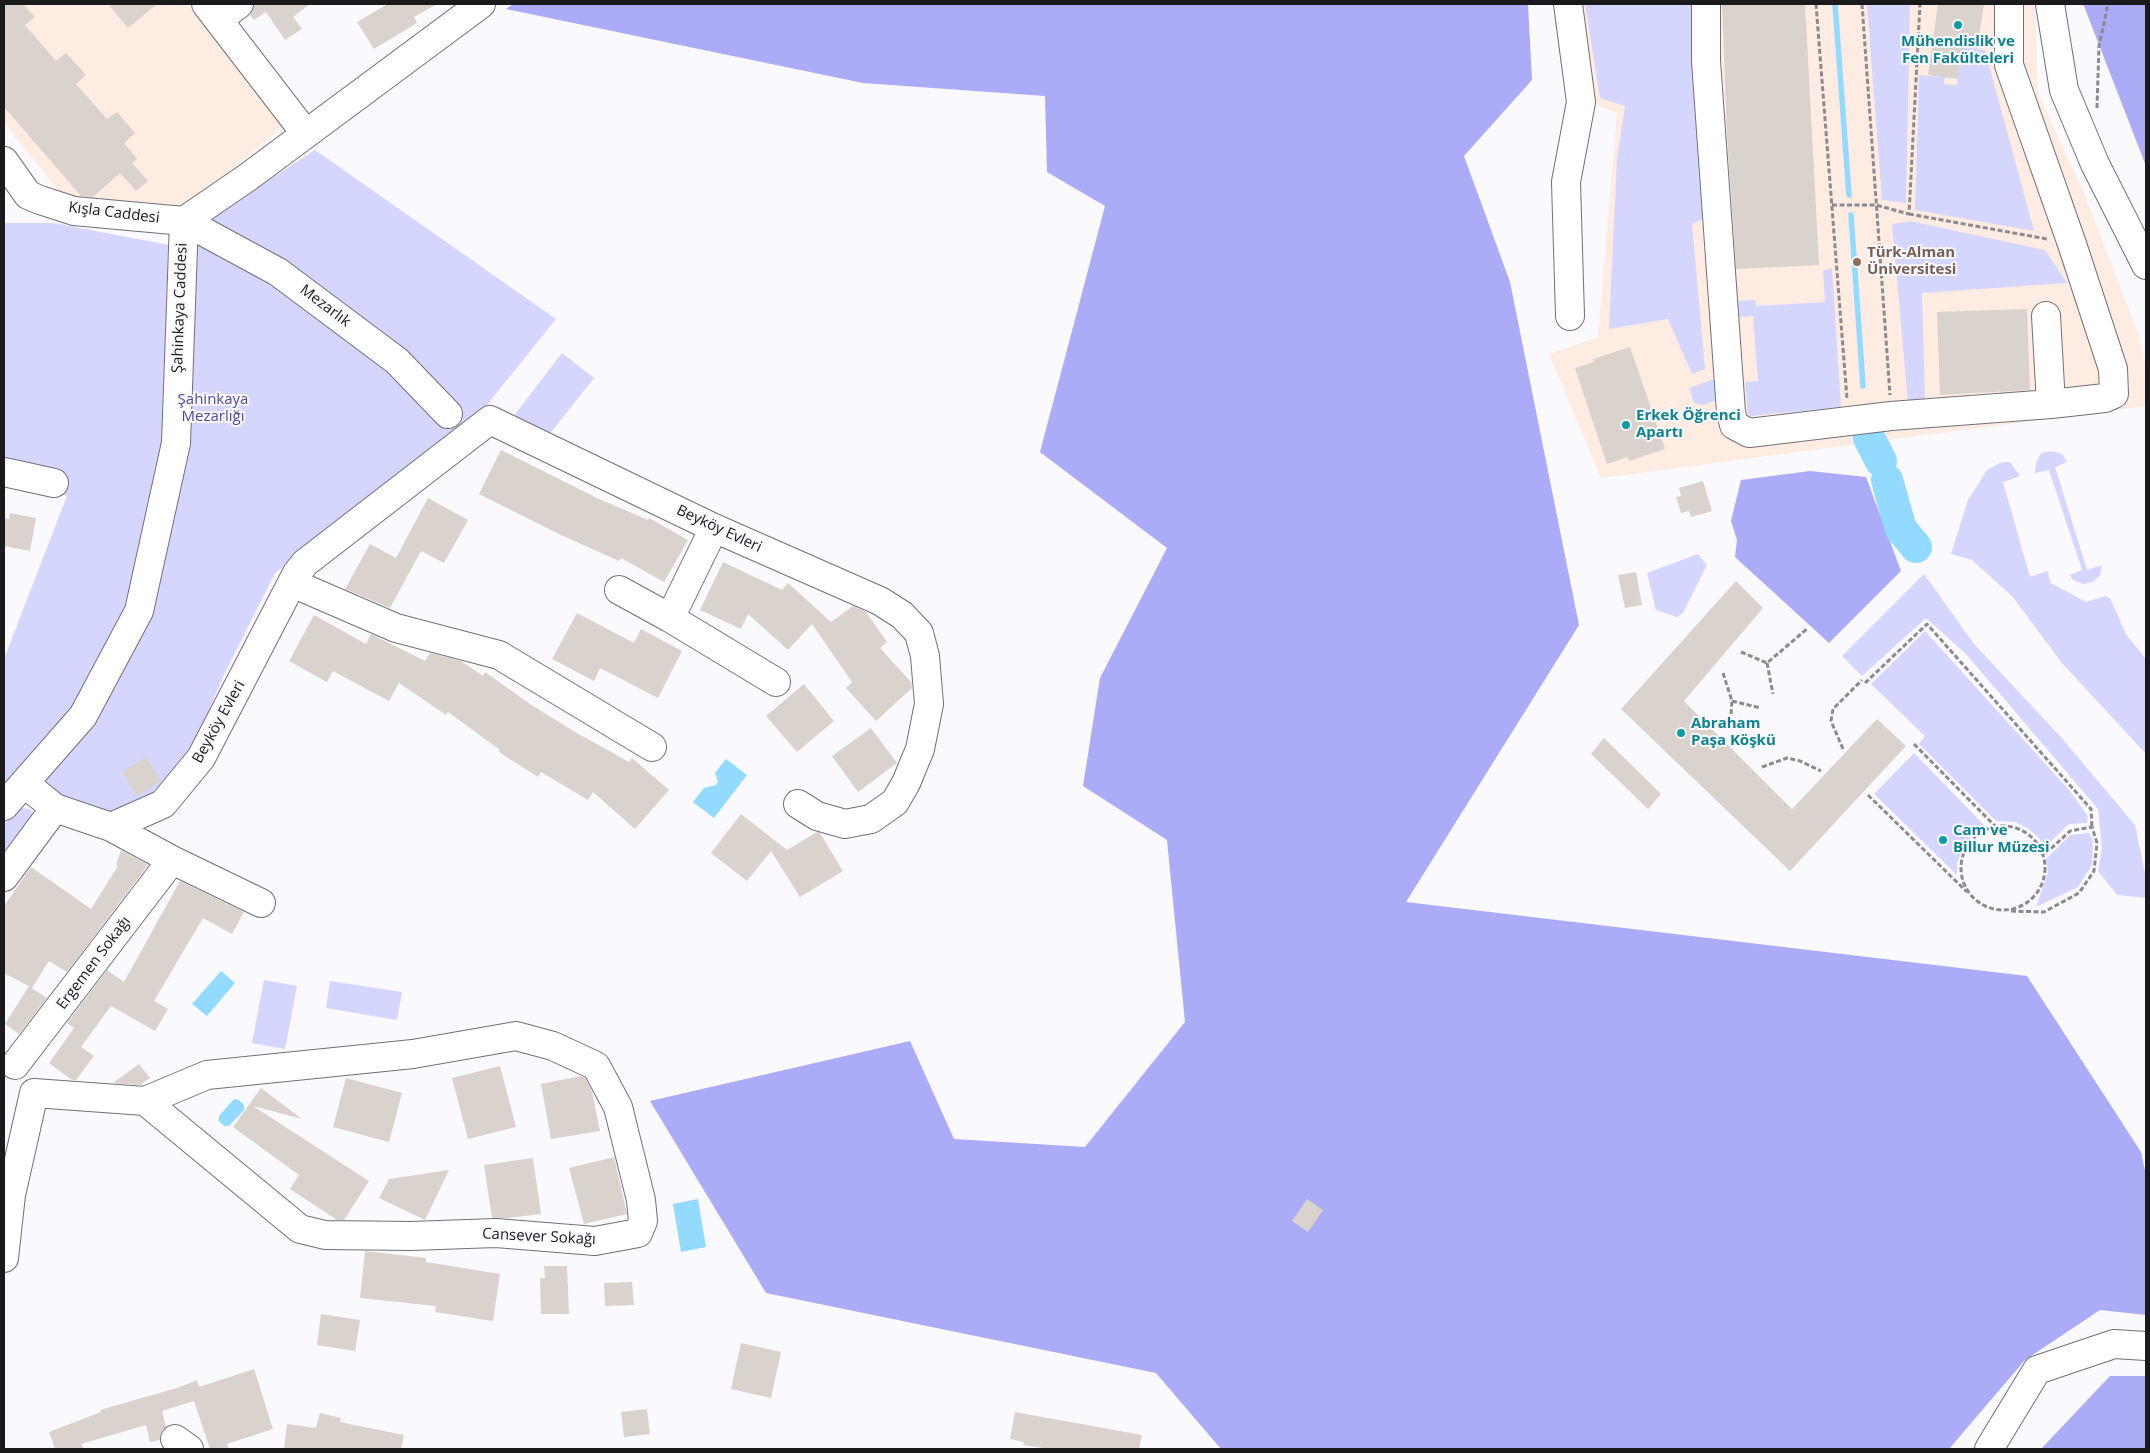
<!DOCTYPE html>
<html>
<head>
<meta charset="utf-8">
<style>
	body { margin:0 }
	#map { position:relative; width:2150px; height:1453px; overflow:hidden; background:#f9f9fe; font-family:"Open Sans",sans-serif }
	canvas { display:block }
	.frame { position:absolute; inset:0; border:5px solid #1a1a1d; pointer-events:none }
</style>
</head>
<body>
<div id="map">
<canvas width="2150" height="1453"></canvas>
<div class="frame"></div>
</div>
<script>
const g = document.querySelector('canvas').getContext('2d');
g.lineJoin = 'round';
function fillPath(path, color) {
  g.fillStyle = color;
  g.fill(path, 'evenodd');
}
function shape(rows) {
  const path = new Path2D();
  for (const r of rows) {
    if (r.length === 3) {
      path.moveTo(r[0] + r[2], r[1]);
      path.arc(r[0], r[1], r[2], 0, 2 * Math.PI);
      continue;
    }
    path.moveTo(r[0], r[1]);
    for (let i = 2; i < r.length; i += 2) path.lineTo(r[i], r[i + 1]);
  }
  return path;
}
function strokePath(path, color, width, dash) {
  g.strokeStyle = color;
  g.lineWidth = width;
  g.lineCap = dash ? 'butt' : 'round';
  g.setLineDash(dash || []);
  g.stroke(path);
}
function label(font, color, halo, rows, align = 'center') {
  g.font = font + ' "Open Sans",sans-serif';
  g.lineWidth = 4;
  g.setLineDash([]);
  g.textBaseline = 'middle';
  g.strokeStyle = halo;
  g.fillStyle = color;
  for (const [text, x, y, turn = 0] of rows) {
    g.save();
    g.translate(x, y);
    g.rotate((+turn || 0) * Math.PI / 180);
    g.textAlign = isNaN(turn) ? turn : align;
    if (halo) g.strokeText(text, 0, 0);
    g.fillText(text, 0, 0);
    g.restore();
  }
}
fillPath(shape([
	[4,4,187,4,282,127,188,208,158,203,93,209,66,200,4,123],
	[1577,4,2035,4,2038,93,2083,191,2138,333,2146,367,2146,406,1601,478,1549,354,1598,337,1617,113,1588,102]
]), '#feebe2');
fillPath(shape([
	[1585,4,1692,4,1707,217,1692,224,1705,369,1692,374,1668,319,1609,329,1617,160,1625,106,1600,98],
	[1867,4,1910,4,1906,203,1882,200],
	[1962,47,1985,50,2034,231,1915,210,1919,75,1945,77,1944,84,1957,85],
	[315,150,556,319,474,421,275,573,222,679,190,756,160,799,102,817,59,798,28,760,4,786,4,659,67,496,4,475,4,223,54,223,169,245],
	[1910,221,2045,250,2067,283,1922,293,1925,401,1908,402,1892,224],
	[1832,269,1841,407,1750,416,1748,414,1745,382,1758,381,1753,316,1739,317,1738,301,1755,300,1756,306,1825,302,1823,270],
	[562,353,594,378,544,441,513,417],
	[1714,379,1719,383,1717,400,1703,405,1694,403,1689,388],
	[2051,451,2062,454,2067,462,2055,467,2087,570,2102,565,2100,575,2093,582,2083,584,2073,580,2070,575,2082,570,2049,470,2035,473,2036,463,2041,453],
	[2002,462,2010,462,2020,476,2003,482,2030,577,2047,571,2051,583,2086,602,2105,596,2110,598,2127,636,2146,659,2146,754,2062,663,2012,596,1972,560,1951,554,1968,500,1987,470],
	[1698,554,1707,565,1683,613,1677,617,1656,610,1647,573],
	[1924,574,1974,644,2060,736,2135,825,2146,878,2146,898,2117,895,2098,871,2102,848,2098,809,1966,654,1926,618,1862,676,1842,656],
	[1925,631,2069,790,2088,816,2087,823,2069,824,2045,847,2038,837,2027,828,2015,822,1996,821,1919,744,1925,736,1871,684],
	[1914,753,1986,827,1973,835,1962,850,1957,863,1957,875,1874,794],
	[20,808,31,809,33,820,4,865,4,824],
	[2089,833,2093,840,2092,865,2078,887,2036,907,2048,872,2046,859,2070,835],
	[264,980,297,986,285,1049,252,1043],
	[330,981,402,992,397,1020,326,1008]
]), '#d5d6fe');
fillPath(shape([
	[513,4,1528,4,1532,80,1464,156,1510,282,1579,625,1406,902,2027,976,2141,1152,2146,1175,2146,1315,2100,1310,2025,1360,1949,1449,1221,1449,1156,1373,766,1293,650,1101,910,1041,954,1139,1085,1147,1185,1022,1167,840,1083,786,1100,678,1167,548,1040,452,1105,206,1047,172,1045,96,863,83,506,9],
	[2084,4,2146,4,2146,166,2084,6],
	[1810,471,1866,477,1901,571,1829,643,1735,557,1737,540,1731,521,1741,480],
	[2110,1376,2146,1376,2146,1449,2041,1449]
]), '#acabf8');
fillPath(shape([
	[726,759,747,775,714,818,693,802,704,788,716,785,718,781,715,773],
	[221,971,235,983,207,1016,192,1004],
	[234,1099,239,1100,244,1105,244,1110,229,1126,224,1126,219,1121,219,1116],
	[698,1199,706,1247,681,1252,673,1204]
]), '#92daff');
strokePath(shape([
	[1835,4,1849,195],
	[1851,215,1863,386]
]), '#92daff', 5.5);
strokePath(shape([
	[1869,438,1881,461],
	[1887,480,1901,529,1916,547]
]), '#92daff', 32);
fillPath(shape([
	[4,4,23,4,35,17,25,25,56,61,66,53,86,75,76,84,107,119,117,112,135,133,124,143,137,159,132,163,148,181,136,191,120,173,93,197,81,196,4,107],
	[108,4,157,4,128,28],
	[254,4,310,4,293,17,302,29,285,40,266,12,254,20,250,15],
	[388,4,437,4,414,17,417,23,374,49,357,22],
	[1722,4,1805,4,1819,265,1736,269,1727,134],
	[1938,4,1984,4,1977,49,1962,47,1958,79,1928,75],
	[2027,309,2030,390,1940,395,1937,312],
	[1630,347,1665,449,1629,461,1628,457,1607,464,1575,368,1594,362,1593,359],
	[501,450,597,498,648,520,649,518,688,540,664,582,621,558,619,561,561,535,479,494],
	[1703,481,1712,511,1691,517,1689,511,1681,513,1676,497,1681,496,1679,488],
	[428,498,468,520,444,563,421,551,390,608,345,589,370,544,396,558],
	[10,513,36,518,30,551,4,546,4,518,9,519],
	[723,562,782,590,788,583,831,622,853,606,866,612,887,642,880,648,911,682,912,688,876,721,846,688,852,682,812,624,788,650,748,614,741,629,700,610],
	[1636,572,1642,605,1625,608,1618,575],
	[1736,581,1763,608,1684,701,1792,809,1877,719,1906,746,1790,871,1621,709],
	[577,613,634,643,641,629,682,651,658,698,600,668,594,681,552,659],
	[314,615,366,644,371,634,425,661,430,653,461,661,483,676,485,672,530,704,575,732,629,762,632,758,669,790,635,829,593,792,588,800,541,772,538,777,499,752,500,750,448,712,446,715,399,683,389,701,333,671,327,682,289,661],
	[804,684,834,721,797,752,766,716],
	[871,728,897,763,858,792,832,756],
	[1604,738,1661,794,1648,809,1591,754],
	[146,757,161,781,137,796,122,772],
	[741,814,787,850,817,832,820,833,843,871,800,897,771,851,747,881,711,853],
	[121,850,148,865,67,972,49,961,32,988,4,973,4,906,31,867,91,909,118,866,116,865],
	[180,881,244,912,232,934,203,918,154,1001,168,1009,155,1031,111,1006,81,1047,94,1056,76,1080,72,1080,49,1063,74,1028,67,1023,107,970,124,982],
	[29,986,47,998,19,1034,5,1024],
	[139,1064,150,1078,140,1085,113,1083],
	[500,1066,516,1127,468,1139,452,1078],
	[581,1076,585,1078,592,1092,600,1131,551,1139,541,1084],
	[346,1078,402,1093,389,1142,333,1127],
	[261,1088,302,1119,253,1106,369,1181,344,1220,337,1220,290,1189,299,1175,233,1127],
	[614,1157,627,1214,584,1224,569,1168],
	[533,1158,541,1214,508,1218,492,1218,484,1165],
	[449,1170,425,1220,379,1198,389,1179],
	[1307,1199,1323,1210,1308,1232,1292,1221],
	[365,1251,426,1258,426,1262,500,1274,493,1321,435,1312,436,1306,360,1298],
	[544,1266,567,1266,569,1314,541,1314,540,1278,545,1278],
	[632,1282,634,1305,605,1306,604,1283],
	[321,1314,360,1320,355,1351,317,1345],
	[741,1343,781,1352,771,1398,731,1389],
	[254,1369,273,1429,227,1444,229,1449,210,1449,194,1401,162,1411,166,1427,162,1430,160,1440,150,1442,146,1425,81,1444,84,1449,55,1449,49,1432,101,1412,100,1410,177,1388,197,1380,199,1387],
	[647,1409,650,1434,624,1437,621,1412],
	[1015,1412,1142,1435,1139,1449,1050,1449,1023,1445,1024,1442,1010,1439],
	[320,1413,341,1418,340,1422,404,1435,401,1449,284,1449,287,1424,316,1428]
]), '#dad2cd');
const minor = shape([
	[206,4,306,134],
	[1568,4,1581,102,1566,182,1570,316],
	[1706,4,1706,61,1731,412,1734,425,1749,433,1891,416,2051,404,2105,398,2114,394,2113,369,2072,244,2009,65,2009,4],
	[219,19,239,4],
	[4,161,28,195,40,200,74,211,184,221,278,272,397,361,448,414],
	[2046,316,2051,404],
	[4,472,54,483],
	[292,583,396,628,499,655,652,747],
	[619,590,670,618,776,682],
	[670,618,714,528],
	[24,783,55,808,111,827,172,860,261,903],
	[4,806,83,716,139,611,176,443,184,221,248,177,481,4],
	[111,827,163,804,201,758,297,573,305,563,490,420,714,528,880,601,902,615,919,633,925,656,929,704,920,749,906,783,895,802,871,819,845,824,817,816,798,804],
	[4,877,55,808],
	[15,1065,172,860],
	[34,1093,145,1101,300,1229,325,1235,411,1236,496,1233,595,1241,638,1233,643,1221,641,1200,618,1107,596,1066,553,1046,516,1036,413,1054,207,1075,145,1101],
	[4,1258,11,1195,34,1093],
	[175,1439,189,1449],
	[1989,1449,2037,1370,2114,1344,2146,1346]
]);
const major = shape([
	[2050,4,2064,90,2095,164,2146,265]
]);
strokePath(minor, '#707078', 30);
strokePath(major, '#707078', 30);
strokePath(shape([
	[1816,4,1847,399],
	[1862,4,1890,395],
	[2097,108,2099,46,2108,4],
	[1832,205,1876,205,1909,214,1920,4],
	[1909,214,2047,239],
	[1741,652,1767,663,1808,628],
	[1767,663,1773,694],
	[1723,673,1732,701,1731,715,1724,730],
	[1865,683,1927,624,2091,809,2092,827],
	[1732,701,1761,708],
	[1914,744,1996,827],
	[1843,749,1831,721,1833,709,1862,680],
	[1762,767,1787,758,1800,761,1821,771],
	[1868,795,1967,892],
	[2003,868,42],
	[2011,911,2044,912,2079,893,2094,871,2097,843,2092,827,2070,831,2043,856]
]), '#8b8b8f', 3, [5, 2.5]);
strokePath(minor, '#fff', 28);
strokePath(major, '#fff', 28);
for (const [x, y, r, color] of [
	[1958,25,5,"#0f9aa8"],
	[1857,262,5,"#8d6e63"],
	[1626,425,5,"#0f9aa8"],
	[1681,733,5,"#0f9aa8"],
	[1943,840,5,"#0f9aa8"]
]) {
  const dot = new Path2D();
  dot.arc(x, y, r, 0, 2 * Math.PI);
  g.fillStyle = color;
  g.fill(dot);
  strokePath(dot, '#f9f9fe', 2);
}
label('bold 15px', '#0d838f', '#f9f9fe', [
	["Mühendislik ve",1958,42,"center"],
	["Fen Fakülteleri",1958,59,"center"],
	["Erkek Öğrenci",1636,416],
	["Apartı",1636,433],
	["Abraham",1691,724],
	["Paşa Köşkü",1691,741],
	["Cam ve",1953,831],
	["Billur Müzesi",1953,848]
], 'left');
label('15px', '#1a1a1d', '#f9f9fe', [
	["Kışla Caddesi",114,213,7],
	["Mezarlık",325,306,37],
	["Şahinkaya Caddesi",180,308,-88],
	["Beyköy Evleri",719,529,25],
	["Beyköy Evleri",219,722,-61],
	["Ergemen Sokağı",94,963,-53],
	["Cansever Sokağı",539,1237,3]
]);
label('bold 15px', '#785e54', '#f9f9fe', [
	["Türk-Alman",1867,253],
	["Üniversitesi",1867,270]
], 'left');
label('15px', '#5148a1', '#f9f9fe', [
	["Şahinkaya",213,400],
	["Mezarlığı",213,417]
]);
</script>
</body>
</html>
